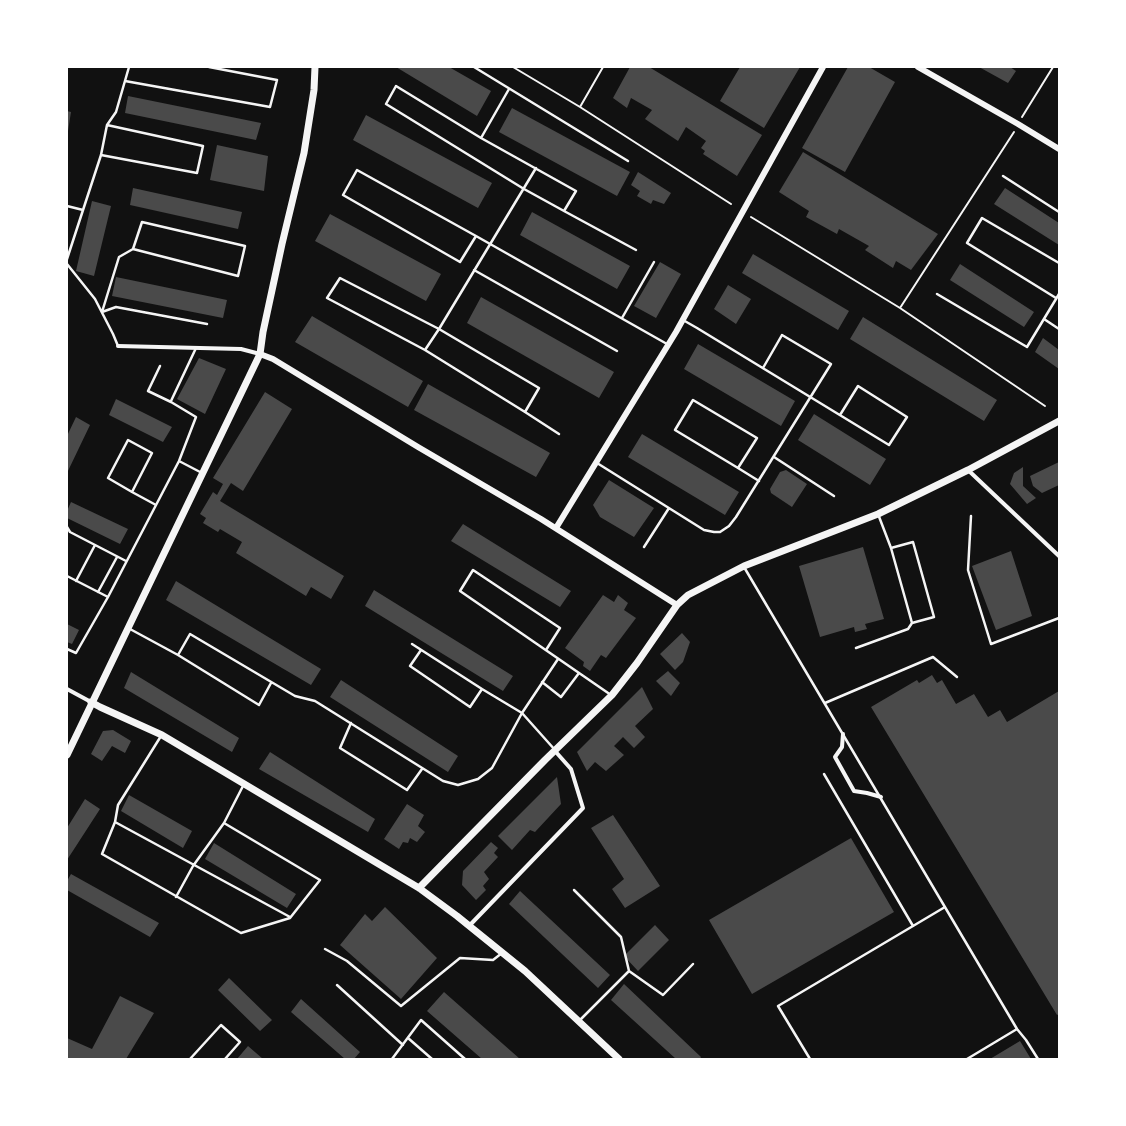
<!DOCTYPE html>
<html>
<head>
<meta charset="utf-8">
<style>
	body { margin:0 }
	#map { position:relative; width:1126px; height:1126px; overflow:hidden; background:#111; font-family:Signika,sans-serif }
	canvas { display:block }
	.frame { position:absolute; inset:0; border:68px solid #fff; pointer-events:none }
</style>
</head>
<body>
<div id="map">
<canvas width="1126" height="1126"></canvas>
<div class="frame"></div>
</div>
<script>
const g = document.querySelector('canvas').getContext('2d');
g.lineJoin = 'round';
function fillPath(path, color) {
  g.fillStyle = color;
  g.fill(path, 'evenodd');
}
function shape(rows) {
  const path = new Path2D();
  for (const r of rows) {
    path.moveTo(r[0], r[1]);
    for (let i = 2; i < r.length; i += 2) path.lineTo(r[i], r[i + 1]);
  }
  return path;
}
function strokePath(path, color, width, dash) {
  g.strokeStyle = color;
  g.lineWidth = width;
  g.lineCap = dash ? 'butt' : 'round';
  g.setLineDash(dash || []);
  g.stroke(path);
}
fillPath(shape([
	[396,67,449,67,491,91,477,116],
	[630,67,649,67,762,135,737,176,703,154,705,151,701,148,706,141,686,127,678,141,645,119,652,110,631,98,627,108,613,98],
	[740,67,800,67,764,128,720,101],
	[848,67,869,67,895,82,845,172,802,148],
	[979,67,1010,67,1016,71,1008,83],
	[128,96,261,123,256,140,125,113],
	[512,108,630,172,617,196,499,132],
	[67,111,71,112,68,131,67,131],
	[366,115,492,183,478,208,353,140],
	[217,145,268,156,264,191,210,180],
	[803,152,938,234,911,270,896,261,893,268,865,250,869,246,839,229,837,234,806,217,809,211,779,192],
	[638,172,671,193,664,204,653,200,651,204,637,196,640,191,631,185],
	[133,188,242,212,238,229,130,205],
	[1005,188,1059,223,1059,245,994,204],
	[92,201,111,206,94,276,76,271],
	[532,212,630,266,617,289,520,235],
	[330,214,441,274,426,301,315,241],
	[753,254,849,311,838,330,742,273],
	[660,262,681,274,656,318,634,306],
	[960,264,1034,312,1024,327,950,280],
	[116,277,227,300,223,318,112,296],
	[728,285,751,299,736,324,714,309],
	[481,297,614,372,599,398,467,323],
	[312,316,423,381,408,407,295,342],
	[863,317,997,400,984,421,850,339],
	[1043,338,1059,350,1059,369,1035,352],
	[698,344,795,401,781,426,684,369],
	[199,358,226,369,205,414,177,399],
	[428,384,550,453,536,477,414,410],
	[265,392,292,409,243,491,231,483,220,501,344,576,331,599,311,587,306,596,236,553,242,542,220,529,218,532,203,523,206,518,200,514,213,492,217,495,223,484,213,478],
	[116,399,172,427,163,442,109,415],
	[814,414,886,459,870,485,798,440],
	[76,417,90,425,67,473,67,436],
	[642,434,739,492,725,515,628,457],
	[1059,462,1059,485,1042,493,1033,486,1030,476],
	[1023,467,1023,486,1036,498,1027,504,1010,484,1014,473],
	[786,470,807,484,792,507,771,493,770,489,780,472],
	[609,480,654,508,634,537,600,517,593,505],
	[71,502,128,529,120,544,67,518,67,511],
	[463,524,571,591,560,607,451,541],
	[863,547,884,619,865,624,867,629,855,632,854,627,820,637,799,566],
	[1011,551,1032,616,996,630,972,566],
	[176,581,321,669,311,685,166,600],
	[374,590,513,676,503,691,365,606],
	[603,595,614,602,618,595,628,603,624,610,636,618,606,658,601,655,590,671,583,666,584,662,565,648],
	[67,624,79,630,72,644,67,642],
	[682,633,690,642,683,662,675,670,660,654],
	[668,671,680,683,671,696,656,681],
	[131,672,239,738,232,752,124,688],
	[932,675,937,683,942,680,956,704,974,694,988,717,1000,710,1007,722,1059,691,1059,1014,1057,1015,871,707,917,680,919,683],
	[341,680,458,756,448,772,330,697],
	[642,687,653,709,635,726,645,737,634,748,623,737,614,746,624,755,606,771,595,762,587,771,577,752],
	[113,730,131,741,125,753,112,746,102,761,91,754,103,731],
	[270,752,375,819,368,832,259,769],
	[557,777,561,804,535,832,530,830,512,850,498,836],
	[129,795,192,831,183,848,121,811],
	[85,799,100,809,67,860,67,828],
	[407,804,424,815,418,826,425,832,417,842,410,838,408,843,403,842,399,849,384,839],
	[613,815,660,886,625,908,612,889,624,879,591,828],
	[851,838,894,912,752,994,709,920],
	[491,842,498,848,494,853,498,857,484,872,489,879,483,886,486,890,476,900,462,885,463,871],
	[214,843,296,894,287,908,205,859],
	[71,874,159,923,150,937,67,890,67,881],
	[520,891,610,975,598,988,509,904],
	[385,907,437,958,401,999,340,945,365,914,372,921],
	[655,925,669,940,638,971,624,956],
	[229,978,272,1020,260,1031,218,990],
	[624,984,701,1057,700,1059,676,1059,611,1000],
	[444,992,520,1059,482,1059,427,1011],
	[120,996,154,1013,126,1059,67,1059,67,1038,92,1049],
	[301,999,360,1052,354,1059,345,1059,291,1012],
	[1020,1041,1031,1059,990,1059],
	[248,1046,263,1059,237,1059]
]), '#4a4a4a');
strokePath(shape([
	[513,67,580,107,731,204],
	[580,107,603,67],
	[1022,117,1053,67],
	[751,217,900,308,1045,406],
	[900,308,1014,132]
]), '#f5f5f5', 2);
strokePath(shape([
	[474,67,628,161],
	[125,81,270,107,277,80,209,67],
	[481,138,509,89],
	[101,155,197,173,203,146,107,125],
	[1003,176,1059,212],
	[67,206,83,210],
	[564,211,576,191,481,138,396,86,386,104,524,189,564,211,636,250],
	[476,236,460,262,343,195,357,170,476,236,667,344],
	[67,259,101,155,107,125,116,112,129,67],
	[67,264,95,299,113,334,118,346],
	[474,270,617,351],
	[937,294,1027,347,1059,294],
	[1056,298,967,243,982,218,1059,263],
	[102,312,119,257,133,249,142,222,245,246,238,276,133,249],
	[102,312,116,307,207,324],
	[622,318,654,262],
	[1044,319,1059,329],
	[683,320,697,328,889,445,907,417,858,386,840,415],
	[425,350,439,329,536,168],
	[171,401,196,348],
	[525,412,539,388,439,329,340,278,327,298,425,350,525,412,559,434],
	[774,457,834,496],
	[179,461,202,473],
	[597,463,704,530,714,532,720,532,729,526,736,517,831,364,782,335,763,368],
	[738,468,757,438,693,400,675,430,738,468,759,481],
	[132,492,152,453,128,440,108,478,132,492,156,505],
	[878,514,891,548,912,623,934,617,913,542,891,548],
	[971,516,968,570,991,644,1059,618],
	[67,527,70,532,126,561],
	[644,547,669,508],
	[744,567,1017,1029,1026,1040,1038,1059],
	[67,576,108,597],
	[76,581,95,545],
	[98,592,117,557],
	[130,629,178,655,259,705,271,683],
	[412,644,482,689,522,713,555,750],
	[856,648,908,629,912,623],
	[67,649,76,653,108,597,179,461,196,417,171,402,148,391,160,366],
	[421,650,410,666,470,707,482,689],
	[546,650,560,628,473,570,460,591,611,695],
	[178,655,190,634,295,696,315,701,443,781,458,785,478,779,492,768,522,713,558,659],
	[542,682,561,697,579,673],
	[825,703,933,657,957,677],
	[351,723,340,748,407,790,422,769],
	[161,736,118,805,115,822,102,854,241,933,290,918,320,880,224,823],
	[824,774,913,926,945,907],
	[115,822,290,917],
	[574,890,621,937,629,971,663,995,693,964],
	[176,897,193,866,224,823,244,784],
	[325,949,347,961,401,1006,460,958,493,960,502,953],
	[337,985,403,1045],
	[579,1021,629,971],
	[408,1038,432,1059],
	[190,1059,221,1025,240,1042,225,1059],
	[392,1059,421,1020,465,1059],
	[810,1059,778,1006,913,926],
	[967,1059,1017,1029]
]), '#f5f5f5', 2.5);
strokePath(shape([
	[118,346,241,349,260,354],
	[968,470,1059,556],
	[67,689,91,702],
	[843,734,842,747,835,757,854,791,867,793,881,797],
	[469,926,583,808,571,769,555,751]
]), '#f5f5f5', 4);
strokePath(shape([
	[918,67,1018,124,1059,149],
	[260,354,273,359,418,447,541,519,677,605],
	[556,528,676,332,823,67]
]), '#f5f5f5', 6);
strokePath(shape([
	[91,702,100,707,162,735,419,888,457,916,525,971,619,1059],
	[67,755,260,354,263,332,282,244,304,153,314,90,315,67],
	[419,888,545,760,612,695,637,663,677,605,688,595,744,566,878,514,968,470,1059,421]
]), '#f5f5f5', 7);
</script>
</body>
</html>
